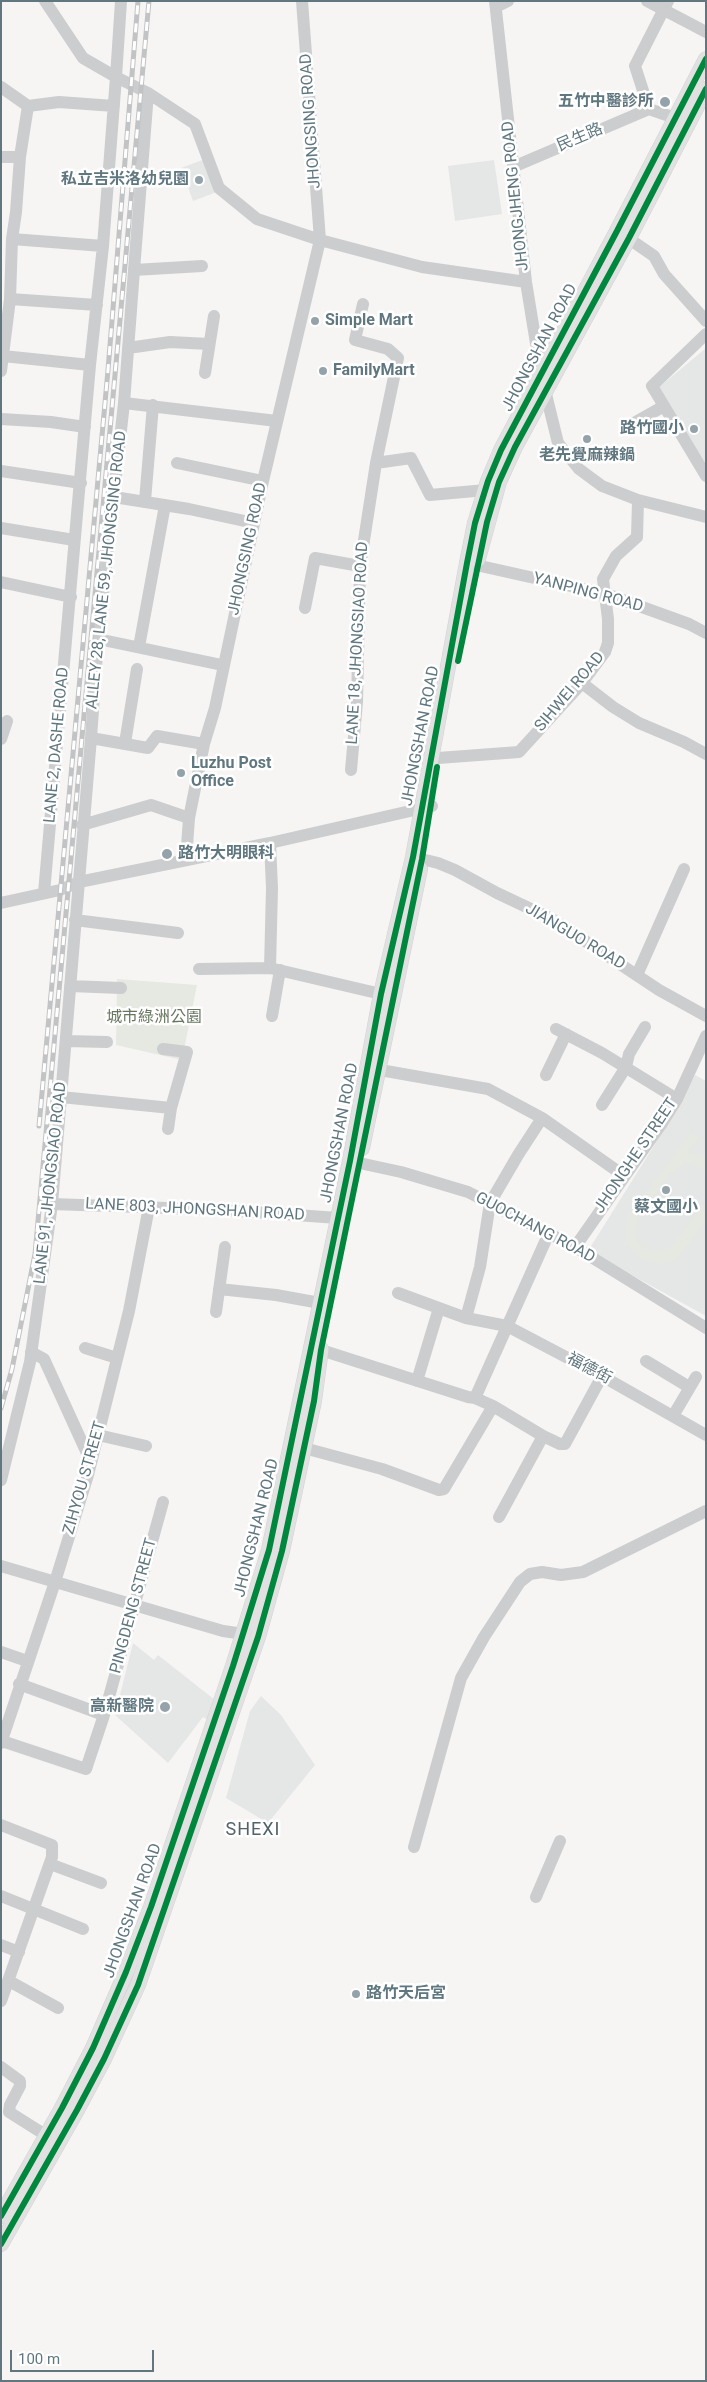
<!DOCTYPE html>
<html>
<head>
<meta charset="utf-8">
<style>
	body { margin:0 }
	#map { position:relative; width:707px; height:2382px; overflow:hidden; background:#f6f5f4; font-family:Roboto,sans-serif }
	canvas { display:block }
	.frame { position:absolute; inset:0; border:2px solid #607780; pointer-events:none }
	.scale { position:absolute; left:10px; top:2350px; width:144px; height:22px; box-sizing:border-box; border:2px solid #607780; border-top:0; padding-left:6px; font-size:15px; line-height:18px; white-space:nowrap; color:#607780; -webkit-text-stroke:4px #fff; paint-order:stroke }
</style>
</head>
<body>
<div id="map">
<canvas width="707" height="2382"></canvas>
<div class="frame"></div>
<div class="scale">100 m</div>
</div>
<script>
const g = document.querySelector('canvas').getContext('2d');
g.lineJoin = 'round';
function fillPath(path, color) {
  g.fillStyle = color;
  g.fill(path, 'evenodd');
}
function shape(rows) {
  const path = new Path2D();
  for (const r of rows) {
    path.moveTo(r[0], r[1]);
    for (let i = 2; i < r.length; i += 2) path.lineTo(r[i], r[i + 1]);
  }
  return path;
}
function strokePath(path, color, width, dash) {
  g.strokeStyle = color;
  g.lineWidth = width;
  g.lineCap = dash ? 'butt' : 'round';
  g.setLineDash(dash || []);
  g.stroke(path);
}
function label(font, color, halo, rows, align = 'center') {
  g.font = font + ' Roboto,"Noto Sans TC",sans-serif';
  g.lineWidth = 5;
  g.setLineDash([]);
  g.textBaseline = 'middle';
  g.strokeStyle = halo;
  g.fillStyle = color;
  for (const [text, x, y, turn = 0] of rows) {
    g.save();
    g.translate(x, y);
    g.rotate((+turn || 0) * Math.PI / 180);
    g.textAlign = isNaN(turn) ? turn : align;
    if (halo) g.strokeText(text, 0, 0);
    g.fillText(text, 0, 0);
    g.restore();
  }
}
fillPath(shape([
	[205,159,217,192,193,201,181,168],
	[494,160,502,214,455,221,448,166],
	[706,348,706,470,658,388],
	[695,1075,706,1081,706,1316,588,1251,665,1128],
	[133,1643,154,1660,158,1655,215,1700,208,1720,203,1717,168,1763,115,1715],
	[261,1696,281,1715,315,1765,268,1823,226,1798,250,1711]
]), '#e5e7e6');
fillPath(shape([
	[117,979,197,985,182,1060,116,1045],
	[691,1132,700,1138,688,1153,706,1156,706,1171,688,1163,675,1169,637,1218,636,1237,641,1246,653,1252,671,1247,706,1201,706,1221,680,1256,675,1260,661,1264,643,1261,626,1245,627,1217]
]), '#e6e8e2');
const major = shape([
	[478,559,499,482,515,447,629,238,706,89],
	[362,1148,420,869],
	[1,2216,62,2108,93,2048,126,1972,151,1907,233,1666,269,1550,350,1161,381,994,413,857,467,563,475,523,488,481,501,450,617,231,706,59],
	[1,2244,77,2110,104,2059,138,1985,258,1637,282,1551,314,1401,321,1349]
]);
strokePath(major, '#d2d3d3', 16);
strokePath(shape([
	[45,1,83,58,116,77,121,1],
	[495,1,526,282,541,374,558,443,579,469,602,486,638,500,706,517],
	[647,1,706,32],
	[496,7,508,1],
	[1,87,28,106,20,157,16,212,12,239,10,299,1,371],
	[148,93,134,270,202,266],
	[28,106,59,102,114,106],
	[649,109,635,66,668,1],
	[1,157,20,157],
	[513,167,649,109,675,118],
	[622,234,654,256,664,274,706,321],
	[12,239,103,246],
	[10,299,97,305],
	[706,334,652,386,706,476],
	[128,348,170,342,209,344],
	[3,356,90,365],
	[205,373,214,316],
	[124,403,277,421],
	[1,419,51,422,85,427],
	[627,427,664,406],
	[177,463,263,481],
	[376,463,411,458,430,495,486,490],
	[1,471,81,483],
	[114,497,189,509,254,523],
	[145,501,153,405],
	[1,528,74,540],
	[467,563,606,594,689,624,706,633],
	[1,582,71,597],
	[305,608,315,558,360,566],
	[98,639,222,665],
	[139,647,165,505],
	[582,683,613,707,639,723,684,742,706,754],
	[91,738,98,639,124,403,134,270],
	[1,739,7,721],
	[125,743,137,669],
	[438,758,519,752,582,683,605,652,608,643,608,619,603,579,616,556,637,537,638,500],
	[351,770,357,702,360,566,376,463,398,358,388,349,355,340,363,304],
	[82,825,151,805,189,818],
	[270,843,272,888,270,968],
	[413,857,438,863,455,870,497,893,552,919,659,990,706,1016],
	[186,860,189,818,204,744,215,708,263,481,320,240,302,1],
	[44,893,90,365,103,246,116,77,148,93,195,124,219,188,257,219,320,240,422,267,526,282],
	[1,903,60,890,79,882,270,843,432,806],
	[75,920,178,933],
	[199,969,270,968,381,994],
	[637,975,684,869],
	[70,986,121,988],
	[272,1016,280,970],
	[556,1029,602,1053,677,1099],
	[66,1041,107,1042],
	[163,1049,187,1052,171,1108,168,1129],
	[380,1070,488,1089,542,1118,623,1175],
	[546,1075,566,1034],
	[61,1097,171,1108],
	[602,1105,626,1067,629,1054,645,1027],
	[350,1161,401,1172,468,1192,575,1247,706,1328],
	[52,1204,225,1210,338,1218],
	[575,1247,662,1123,677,1099,706,1036],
	[219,1289,276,1295,320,1303],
	[398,1293,466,1318,507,1326,602,1376,706,1435],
	[216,1312,225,1247],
	[466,1318,480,1267,490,1203,518,1155,542,1118],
	[85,1348,117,1358],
	[321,1350,468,1397,475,1398,493,1406],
	[31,1352,44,1359,91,1462],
	[646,1361,689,1387],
	[417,1381,439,1308],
	[475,1398,549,1233],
	[673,1416,696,1377],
	[98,1435,146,1446],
	[304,1448,382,1469,439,1490,444,1489,493,1406,543,1436,560,1444,565,1444,602,1376],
	[1,1480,30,1362,52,1204,91,738,148,748,157,736,204,744],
	[499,1517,543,1436],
	[1,1566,223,1631,251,1635],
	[1,1652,27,1661],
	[19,1684,104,1715],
	[2,1741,86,1769,104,1715,163,1502],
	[1,1743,55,1582,88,1475,129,1311,149,1207],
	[1,1825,52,1845,52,1857,1,2001],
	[414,1847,461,1678,484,1637,520,1582,530,1574,542,1572,561,1575,583,1572,706,1511],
	[50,1864,101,1883],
	[1,1896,83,1929],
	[536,1897,560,1841],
	[1,1945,19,1952],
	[9,1981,58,2008],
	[1,2067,20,2081,20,2086,10,2105,9,2112,47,2136]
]), '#cccdce', 12);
strokePath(major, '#e0e1e0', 15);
const rail = shape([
	[39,1126,108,370,138,1],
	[1,1408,12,1369,35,1254,149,1]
]);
strokePath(rail, '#c1c3c4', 5);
strokePath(rail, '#fff', 3, [9]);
strokePath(shape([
	[458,661,487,522,499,482,515,447,629,238,706,89],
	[1,2216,62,2108,93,2048,126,1972,151,1907,233,1666,269,1550,350,1161,381,994,413,857,467,563,475,523,488,481,501,450,617,231,706,59],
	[1,2244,77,2110,104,2059,138,1985,258,1637,282,1551,314,1401,321,1350,422,859,437,767]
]), '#00873e', 6);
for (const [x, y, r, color] of [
	[665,102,6,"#94a3a9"],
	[199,180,5,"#94a3a9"],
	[315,321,5,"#94a3a9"],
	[323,371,5,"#94a3a9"],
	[694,429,5,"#94a3a9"],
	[587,439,5,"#94a3a9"],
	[181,773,5,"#94a3a9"],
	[167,854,6,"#94a3a9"],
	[666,1190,5,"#94a3a9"],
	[165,1707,6,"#94a3a9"],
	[356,1994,5,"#94a3a9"]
]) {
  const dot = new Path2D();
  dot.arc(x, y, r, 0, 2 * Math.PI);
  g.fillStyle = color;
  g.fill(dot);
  strokePath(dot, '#fff', 2);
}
label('bold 16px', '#607780', '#fff', [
	["五竹中醫診所",654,102,"right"],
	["私立吉米洛幼兒園",189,180,"right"],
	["Simple Mart",325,321],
	["FamilyMart",333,371],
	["路竹國小",684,429,"right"],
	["老先覺麻辣鍋",587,456,"center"],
	["Luzhu Post",191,764],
	["Office",191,782],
	["路竹大明眼科",178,854],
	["蔡文國小",666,1208,"center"],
	["高新醫院",154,1707,"right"],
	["路竹天后宮",366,1994]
], 'left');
label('16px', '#607780', '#fff', [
	["JHONGSING ROAD",311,121,-94],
	["民生路",580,138,-23],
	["JHONGJHENG ROAD",516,196,-96],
	["JHONGSHAN ROAD",540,348,-62],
	["JHONGSING ROAD",248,549,-78],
	["ALLEY 28, LANE 59, JHONGSING ROAD",107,570,-84],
	["YANPING ROAD",588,593,15],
	["LANE 18, JHONGSIAO ROAD",358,643,-87],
	["SIHWEI ROAD",570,692,-50],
	["JHONGSHAN ROAD",421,736,-79],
	["LANE 2, DASHE ROAD",57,745,-85],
	["JIANGUO ROAD",575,937,31],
	["JHONGSHAN ROAD",340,1133,-79],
	["JHONGHE STREET",636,1156,-56],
	["LANE 91, JHONGSIAO ROAD",51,1183,-84],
	["LANE 803, JHONGSHAN ROAD",195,1210,3],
	["GUOCHANG ROAD",535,1228,28],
	["福德街",589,1369,28],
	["ZIHYOU STREET",85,1478,-74],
	["JHONGSHAN ROAD",257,1528,-76],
	["PINGDENG STREET",134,1606,-75],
	["JHONGSHAN ROAD",133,1911,-70]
]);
label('16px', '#67775f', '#fff', [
	["城市綠洲公園",154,1018]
]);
g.letterSpacing = '1px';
label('18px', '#52636a', '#fff', [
	["SHEXI",253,1830]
]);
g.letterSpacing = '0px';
</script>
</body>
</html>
